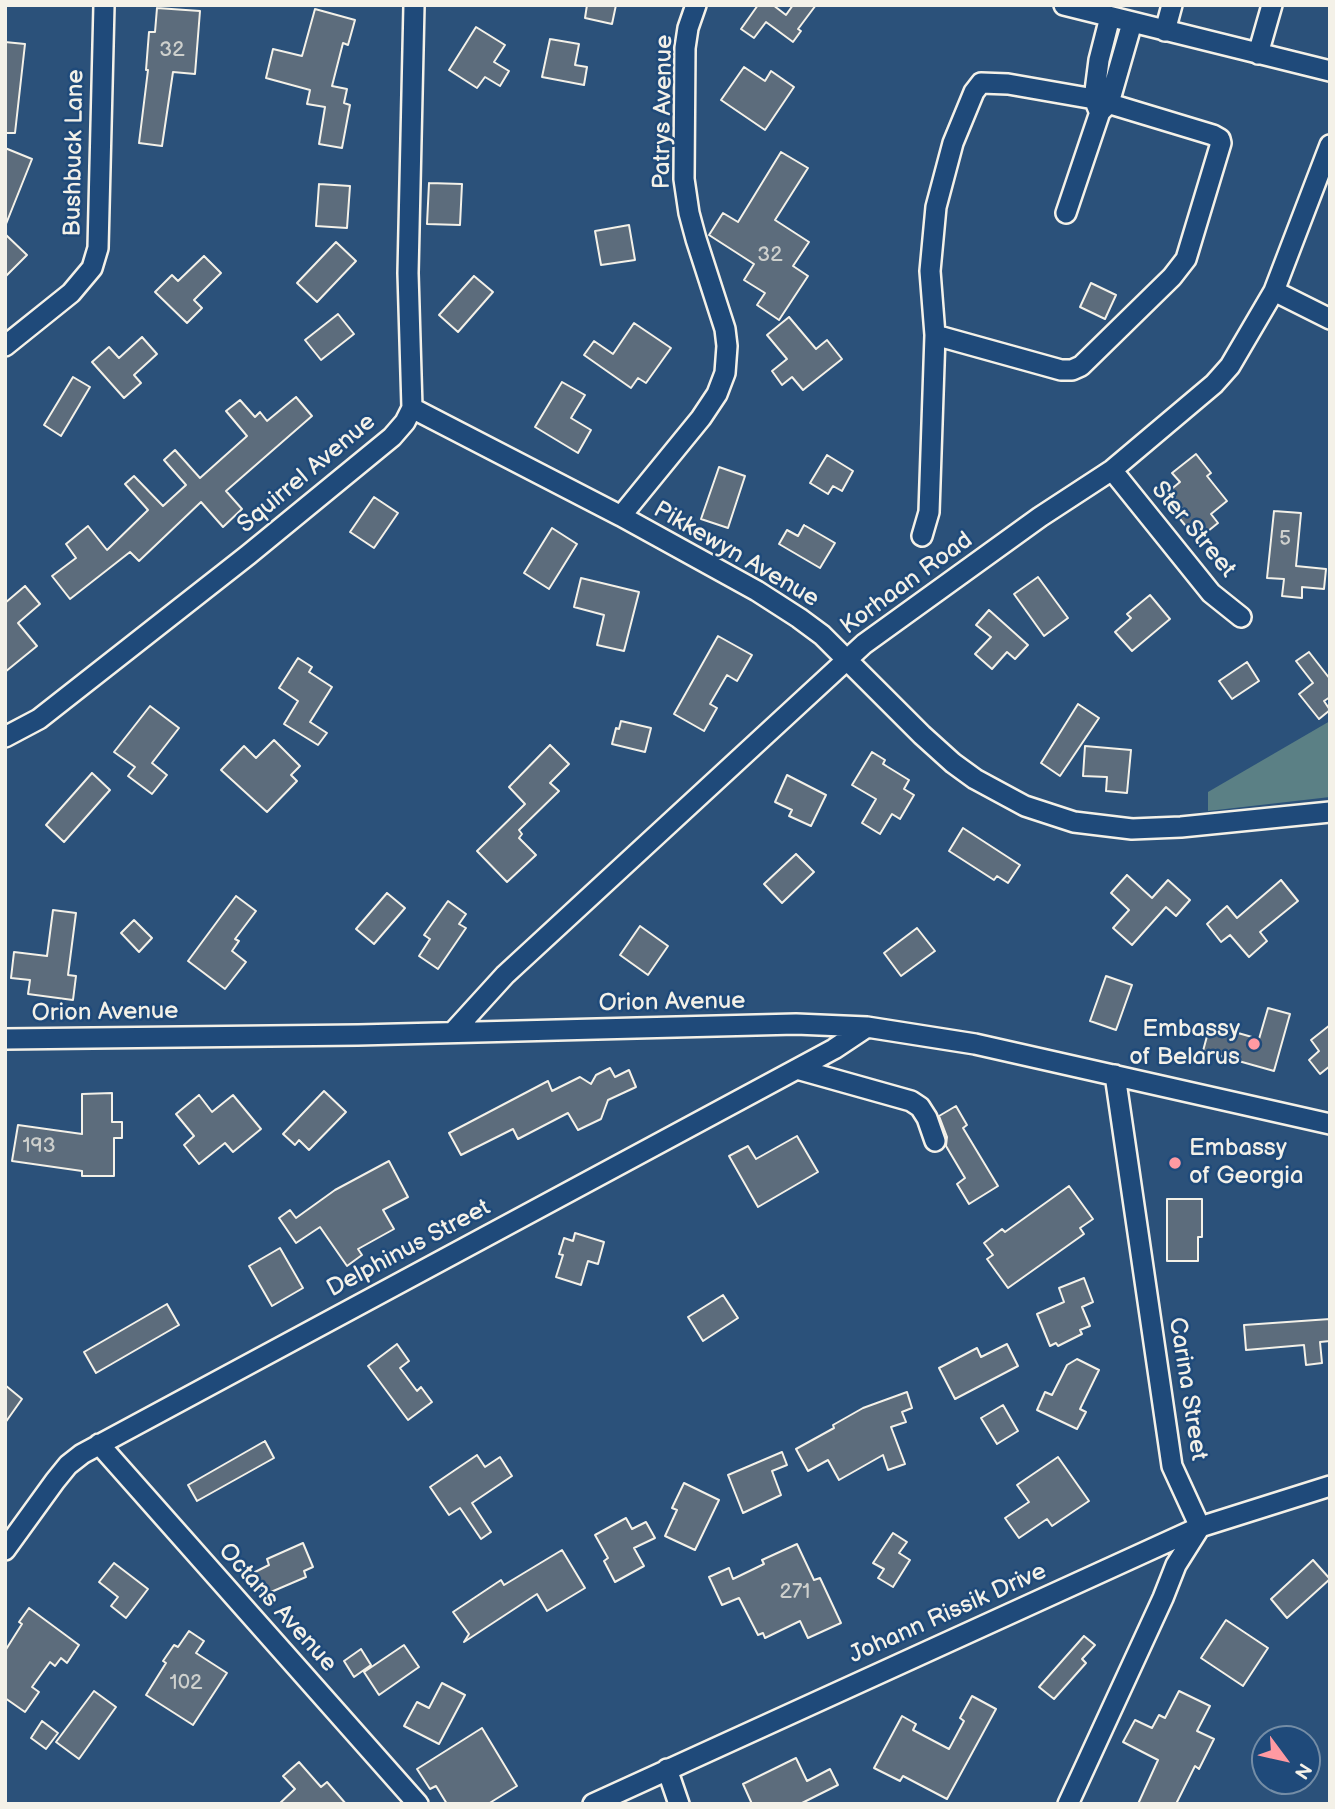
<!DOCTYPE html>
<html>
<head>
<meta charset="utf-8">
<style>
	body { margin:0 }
	#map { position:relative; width:1335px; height:1809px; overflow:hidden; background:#2b517a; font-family:"Balsamiq Sans",sans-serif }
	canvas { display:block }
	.frame { position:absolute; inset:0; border:7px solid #f4f1e8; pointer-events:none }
	.north { position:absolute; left:1251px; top:1725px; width:70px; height:70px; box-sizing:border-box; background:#1f4a7a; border:2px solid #748da6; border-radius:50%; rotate:123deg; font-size:19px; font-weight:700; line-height:28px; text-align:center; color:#f4f1e8 }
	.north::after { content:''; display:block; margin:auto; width:24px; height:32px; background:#ff9aa2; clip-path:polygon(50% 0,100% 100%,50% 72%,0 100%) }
</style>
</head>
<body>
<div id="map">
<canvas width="1335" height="1809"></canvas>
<div class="frame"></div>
<div class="north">N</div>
</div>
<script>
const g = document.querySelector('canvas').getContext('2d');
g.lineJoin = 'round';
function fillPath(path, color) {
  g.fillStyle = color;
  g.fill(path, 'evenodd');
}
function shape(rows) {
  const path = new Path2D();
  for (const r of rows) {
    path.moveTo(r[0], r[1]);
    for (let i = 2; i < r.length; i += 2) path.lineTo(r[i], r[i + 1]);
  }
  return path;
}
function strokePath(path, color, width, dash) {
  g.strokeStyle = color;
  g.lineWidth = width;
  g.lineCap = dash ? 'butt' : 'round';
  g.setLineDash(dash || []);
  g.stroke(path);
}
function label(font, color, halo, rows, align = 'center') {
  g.font = font + ' "Balsamiq Sans",sans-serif';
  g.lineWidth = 5;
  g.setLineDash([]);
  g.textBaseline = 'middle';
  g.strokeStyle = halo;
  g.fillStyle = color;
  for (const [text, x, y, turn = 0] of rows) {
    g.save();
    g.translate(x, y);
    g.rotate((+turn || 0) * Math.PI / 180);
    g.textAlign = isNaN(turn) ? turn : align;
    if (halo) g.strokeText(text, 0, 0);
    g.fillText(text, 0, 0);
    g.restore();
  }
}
fillPath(shape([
	[1330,721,1330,797,1208,811,1208,792]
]), '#5b8085');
const building = shape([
	[587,5,616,5,612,24,585,18,587,5],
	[758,5,773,5,786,15,793,5,816,5,798,29,801,31,793,42,766,22,754,38,741,29,758,5],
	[157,8,200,11,195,74,173,72,162,146,139,143,148,70,146,70,149,32,155,32,157,8],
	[315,9,355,20,348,45,343,43,332,86,347,89,344,103,350,105,342,148,319,144,325,107,307,104,310,90,266,78,273,49,302,56,315,9],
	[476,27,505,45,494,62,509,71,500,86,485,77,477,88,449,70,476,27],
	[550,39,579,44,575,65,587,67,584,85,542,77,550,39],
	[5,42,25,44,15,133,5,133,5,42],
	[744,67,765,81,771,71,794,87,765,130,721,100,744,67],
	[5,148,32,159,6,224,5,223,5,148],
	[781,152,808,168,775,220,809,242,793,266,808,276,779,320,757,305,765,293,744,280,754,264,709,235,723,213,738,222,781,152],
	[429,183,462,184,460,225,427,224,429,183],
	[319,184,350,186,347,228,316,226,319,184],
	[629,225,635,260,601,265,595,231,629,225],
	[5,234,27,255,5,277,5,234],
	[336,242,356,261,317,302,297,283,336,242],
	[204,256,221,273,194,300,202,308,187,323,155,292,172,275,178,281,204,256],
	[474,276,493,292,458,332,439,315,474,276],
	[1091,283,1116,295,1105,319,1080,307,1091,283],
	[338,314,354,334,321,360,305,340,338,314],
	[789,317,816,349,827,340,842,359,803,390,792,377,782,385,772,371,787,359,767,335,789,317],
	[634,323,671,348,646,383,638,378,631,388,584,355,594,341,613,354,634,323],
	[142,337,157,354,134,375,141,383,124,398,92,362,109,347,119,358,142,337],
	[73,377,90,387,61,436,44,425,73,377],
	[562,382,585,395,571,418,591,430,578,453,535,427,562,382],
	[296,397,312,416,226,491,242,509,223,527,201,502,139,561,130,552,70,599,52,576,76,558,66,544,88,526,107,550,148,510,125,484,134,476,163,506,186,485,164,460,175,450,200,478,247,436,226,411,240,400,255,417,260,412,267,421,296,397],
	[1196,454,1211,473,1207,476,1227,501,1211,514,1218,523,1197,540,1176,514,1183,509,1169,491,1180,482,1172,473,1196,454],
	[827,455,853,471,842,491,833,486,828,494,810,483,827,455],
	[719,467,745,476,728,528,701,519,719,467],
	[374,497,398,513,374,548,350,532,374,497],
	[1274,511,1301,513,1296,566,1326,569,1324,589,1302,587,1302,598,1282,596,1284,579,1267,578,1274,511],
	[804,525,835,543,820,568,779,544,787,530,798,536,804,525],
	[552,528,577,544,549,589,524,573,552,528],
	[1038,577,1068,618,1044,636,1014,594,1038,577],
	[581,578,639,592,624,651,597,645,604,615,574,607,581,578],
	[25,586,40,604,18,623,37,646,5,672,5,603,25,586],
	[1150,595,1170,619,1132,651,1115,632,1131,618,1127,614,1150,595],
	[989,610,1028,645,1015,659,1007,652,992,669,975,654,991,637,976,625,989,610],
	[718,636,752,655,737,681,727,675,710,704,717,708,704,731,674,714,718,636],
	[1309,652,1330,679,1330,697,1324,701,1330,710,1319,719,1299,694,1313,683,1296,661,1309,652],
	[298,658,312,667,309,672,332,687,310,722,327,733,318,745,284,724,298,701,279,688,298,658],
	[1247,662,1259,681,1232,699,1219,681,1247,662],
	[1078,704,1099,718,1060,776,1041,763,1078,704],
	[150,706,179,728,152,763,167,775,152,794,128,776,135,767,114,752,150,706],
	[621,721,651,728,645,752,612,744,616,728,619,729,621,721],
	[274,740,300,766,291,775,297,781,267,812,221,770,244,746,256,758,274,740],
	[550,745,569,764,550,783,559,791,519,830,522,834,519,838,536,855,507,882,477,851,525,804,509,787,550,745],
	[1085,746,1131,750,1127,793,1106,791,1107,777,1083,776,1085,746],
	[872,752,885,760,883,764,909,780,904,789,914,795,900,819,892,814,880,834,862,823,876,799,852,785,872,752],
	[92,773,110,790,64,842,46,825,92,773],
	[787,775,826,795,811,826,789,816,792,810,775,802,787,775],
	[963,828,1020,865,1008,883,997,876,994,880,949,851,963,828],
	[796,854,814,872,782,903,764,884,796,854],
	[1127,875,1152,898,1168,880,1190,900,1176,916,1166,907,1132,945,1113,928,1129,910,1111,893,1127,875],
	[1281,880,1298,901,1260,932,1267,941,1249,957,1230,935,1221,942,1207,924,1227,906,1237,918,1281,880],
	[387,893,405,908,374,944,356,929,387,893],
	[236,896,256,911,235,939,239,941,232,951,246,962,225,989,188,961,236,896],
	[448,901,466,914,459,924,466,928,438,969,419,956,430,939,424,935,448,901],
	[53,910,76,913,68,975,76,976,73,1000,28,994,30,980,11,978,14,952,47,956,53,910],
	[134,920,152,938,139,952,121,933,134,920],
	[640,926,668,946,648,975,620,955,640,926],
	[917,928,935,951,901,976,884,953,917,928],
	[1106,976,1132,985,1116,1030,1090,1021,1106,976],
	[1268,1008,1290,1014,1274,1071,1203,1051,1210,1025,1259,1039,1268,1008],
	[1330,1025,1330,1066,1320,1074,1309,1060,1319,1051,1311,1040,1330,1025],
	[610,1068,615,1077,629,1070,636,1087,608,1100,601,1119,578,1130,568,1113,518,1139,513,1129,461,1155,449,1133,548,1081,552,1091,580,1077,591,1084,596,1075,610,1068],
	[324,1091,346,1112,309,1150,299,1140,295,1145,283,1134,324,1091],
	[112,1093,112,1122,122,1122,122,1138,114,1138,114,1176,82,1176,82,1171,12,1161,18,1125,82,1134,82,1094,112,1093],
	[199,1095,212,1112,233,1095,261,1129,233,1152,225,1143,199,1164,184,1145,194,1136,176,1114,199,1095],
	[956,1106,967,1125,963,1128,998,1186,969,1204,957,1184,965,1178,946,1146,947,1137,939,1116,956,1106],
	[797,1136,818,1172,758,1207,729,1156,748,1146,756,1159,797,1136],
	[389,1161,408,1197,383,1210,394,1229,358,1249,362,1255,347,1266,320,1227,296,1243,279,1218,290,1210,296,1218,335,1190,389,1161],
	[1069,1186,1093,1219,1080,1228,1084,1234,1008,1288,987,1259,993,1255,984,1243,1002,1229,1005,1232,1069,1186],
	[1167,1199,1202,1199,1202,1237,1198,1237,1198,1261,1167,1261,1167,1199],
	[575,1233,604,1242,598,1264,588,1261,581,1285,556,1277,563,1255,559,1254,564,1238,573,1241,575,1233],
	[280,1248,303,1288,272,1306,249,1266,280,1248],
	[1084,1278,1093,1302,1082,1307,1090,1326,1080,1330,1082,1334,1058,1346,1056,1343,1050,1346,1037,1314,1064,1302,1059,1288,1084,1278],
	[723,1295,738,1318,703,1341,688,1317,723,1295],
	[167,1304,179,1325,96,1373,84,1352,167,1304],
	[1330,1319,1330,1341,1320,1342,1322,1363,1306,1365,1304,1345,1246,1350,1244,1325,1330,1319],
	[397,1344,409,1361,400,1368,417,1391,421,1387,432,1402,408,1420,368,1366,397,1344],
	[1007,1344,1018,1366,955,1399,939,1368,977,1348,981,1357,1007,1344],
	[1077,1359,1099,1370,1080,1409,1086,1412,1077,1429,1037,1410,1045,1392,1052,1395,1067,1365,1077,1359],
	[5,1385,22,1399,5,1423,5,1385],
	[907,1392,912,1408,902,1412,906,1422,891,1427,905,1464,888,1470,883,1455,839,1480,828,1460,808,1471,796,1449,834,1428,833,1425,863,1408,907,1392],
	[1003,1405,1018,1431,997,1444,981,1418,1003,1405],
	[265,1441,274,1458,197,1501,188,1485,265,1441],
	[782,1452,787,1465,772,1471,781,1495,743,1513,728,1475,782,1452],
	[477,1455,485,1467,500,1457,512,1476,472,1503,491,1532,481,1539,460,1508,449,1515,430,1487,477,1455],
	[1058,1457,1089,1501,1052,1526,1047,1519,1019,1538,1005,1518,1029,1502,1017,1485,1058,1457],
	[684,1483,719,1500,695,1550,665,1536,677,1510,672,1508,684,1483],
	[626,1518,632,1529,646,1522,655,1538,634,1548,644,1566,615,1582,604,1561,608,1558,595,1535,626,1518],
	[893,1533,907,1542,899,1553,910,1560,893,1587,878,1578,884,1569,873,1563,893,1533],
	[303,1543,313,1567,304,1571,306,1577,264,1595,255,1572,269,1565,267,1559,303,1543],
	[797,1544,814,1580,820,1578,841,1623,808,1638,800,1621,765,1638,763,1633,758,1635,739,1598,722,1605,709,1577,729,1568,733,1579,764,1564,762,1560,797,1544],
	[562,1550,585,1588,547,1611,537,1594,464,1642,469,1634,453,1612,501,1580,504,1585,562,1550],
	[1313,1560,1330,1579,1287,1618,1271,1599,1313,1560],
	[114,1563,148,1589,126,1618,111,1606,118,1597,99,1582,114,1563],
	[29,1608,79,1645,67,1663,61,1658,55,1666,50,1662,32,1687,39,1692,25,1712,5,1698,5,1651,22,1624,19,1622,29,1608],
	[1226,1620,1268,1648,1243,1686,1201,1658,1226,1620],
	[189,1631,204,1641,196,1653,227,1673,193,1725,146,1695,166,1663,163,1661,174,1645,178,1647,189,1631],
	[1084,1636,1095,1645,1082,1659,1086,1663,1054,1699,1039,1687,1084,1636],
	[404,1645,419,1667,379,1695,364,1672,404,1645],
	[361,1649,371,1665,354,1677,344,1661,361,1649],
	[442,1683,465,1695,439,1744,404,1726,417,1702,429,1708,442,1683],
	[94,1691,116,1707,79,1759,56,1742,94,1691],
	[1179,1691,1210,1706,1197,1731,1214,1739,1199,1769,1195,1766,1176,1804,1138,1804,1158,1760,1123,1742,1135,1720,1152,1728,1159,1715,1165,1718,1179,1691],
	[972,1696,996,1709,947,1799,903,1776,900,1781,874,1768,902,1716,916,1724,913,1730,949,1749,964,1721,960,1718,972,1696],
	[42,1721,58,1733,46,1749,31,1738,42,1721],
	[482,1728,517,1786,488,1804,447,1804,436,1786,430,1789,417,1769,482,1728],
	[796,1758,807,1781,830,1769,838,1785,800,1804,752,1804,743,1784,796,1758],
	[299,1762,321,1787,327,1782,346,1804,279,1804,295,1789,283,1776,299,1762]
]);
fillPath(building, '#5c6c7c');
strokePath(building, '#f4f1e8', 2);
const minor = shape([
	[1064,5,1330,71],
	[1165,31,1172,5],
	[1258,54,1272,5],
	[1099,111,1094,99,1099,60,1110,17],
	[1066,213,1100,112,1109,103,1132,23],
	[1274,291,1330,319],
	[5,346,71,293,92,268,98,248,104,5],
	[412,408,621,516,757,591,799,618,822,635,922,735,953,763,975,779,1025,806,1074,822,1132,829,1181,827,1330,812],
	[1112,470,1211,593,1241,617],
	[621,516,701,418,717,394,725,373,727,346,725,329,696,239,689,213,684,179,685,48,688,28,696,5],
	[922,536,929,512,935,335,1061,370,1072,370,1081,366,1172,277,1186,259,1221,143,1220,139,1213,135,1094,99,1008,84,981,83,974,92,953,143,936,207,930,271,935,335],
	[5,737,39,719,248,555,392,437,405,422,412,408,408,273,414,5],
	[454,1031,505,975,864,644,1040,517,1112,470,1214,384,1230,366,1274,291,1330,145],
	[5,1039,358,1035,796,1024,867,1027,975,1044,1330,1124],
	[797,1069,911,1101,920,1107,927,1118,935,1141],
	[99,1444,418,1804],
	[5,1550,55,1481,68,1465,82,1454,834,1049,867,1027],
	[667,1769,679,1804],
	[593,1804,1200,1527,1330,1486],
	[1068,1804,1163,1598,1176,1565,1200,1527,1172,1466,1115,1075]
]);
strokePath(minor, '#f4f1e8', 24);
strokePath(minor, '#1f4a7a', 19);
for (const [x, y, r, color] of [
	[1254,1044,7,"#ff9aa2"],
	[1175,1163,7,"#ff9aa2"]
]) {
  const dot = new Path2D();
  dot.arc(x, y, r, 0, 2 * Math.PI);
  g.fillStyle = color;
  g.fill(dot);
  strokePath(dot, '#1f4a7a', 2.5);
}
label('21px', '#ced0cd', null, [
	["32",172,51],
	["32",770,256],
	["5",1285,540],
	["193",39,1147],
	["271",795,1593],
	["102",186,1684]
]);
label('24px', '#f4f1e8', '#1f4a7a', [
	["Patrys Avenue",664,112,-89],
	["Bushbuck Lane",75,153,-89],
	["Squirrel Avenue",307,474,-40],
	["Ster Street",1193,530,50],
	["Pikkewyn Avenue",736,555,30],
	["Korhaan Road",907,584,-36],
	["Orion Avenue",672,1003,-1],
	["Orion Avenue",105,1013,-1],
	["Delphinus Street",409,1249,-28],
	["Carina Street",1187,1389,81],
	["Octans Avenue",277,1608,48],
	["Johann Rissik Drive",948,1614,-24]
]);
label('24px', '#f4f1e8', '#1f4a7a', [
	["Embassy",1240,1030],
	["of Belarus",1240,1058],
	["Embassy",1189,1149,"left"],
	["of Georgia",1189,1177,"left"]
], 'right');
</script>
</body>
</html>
